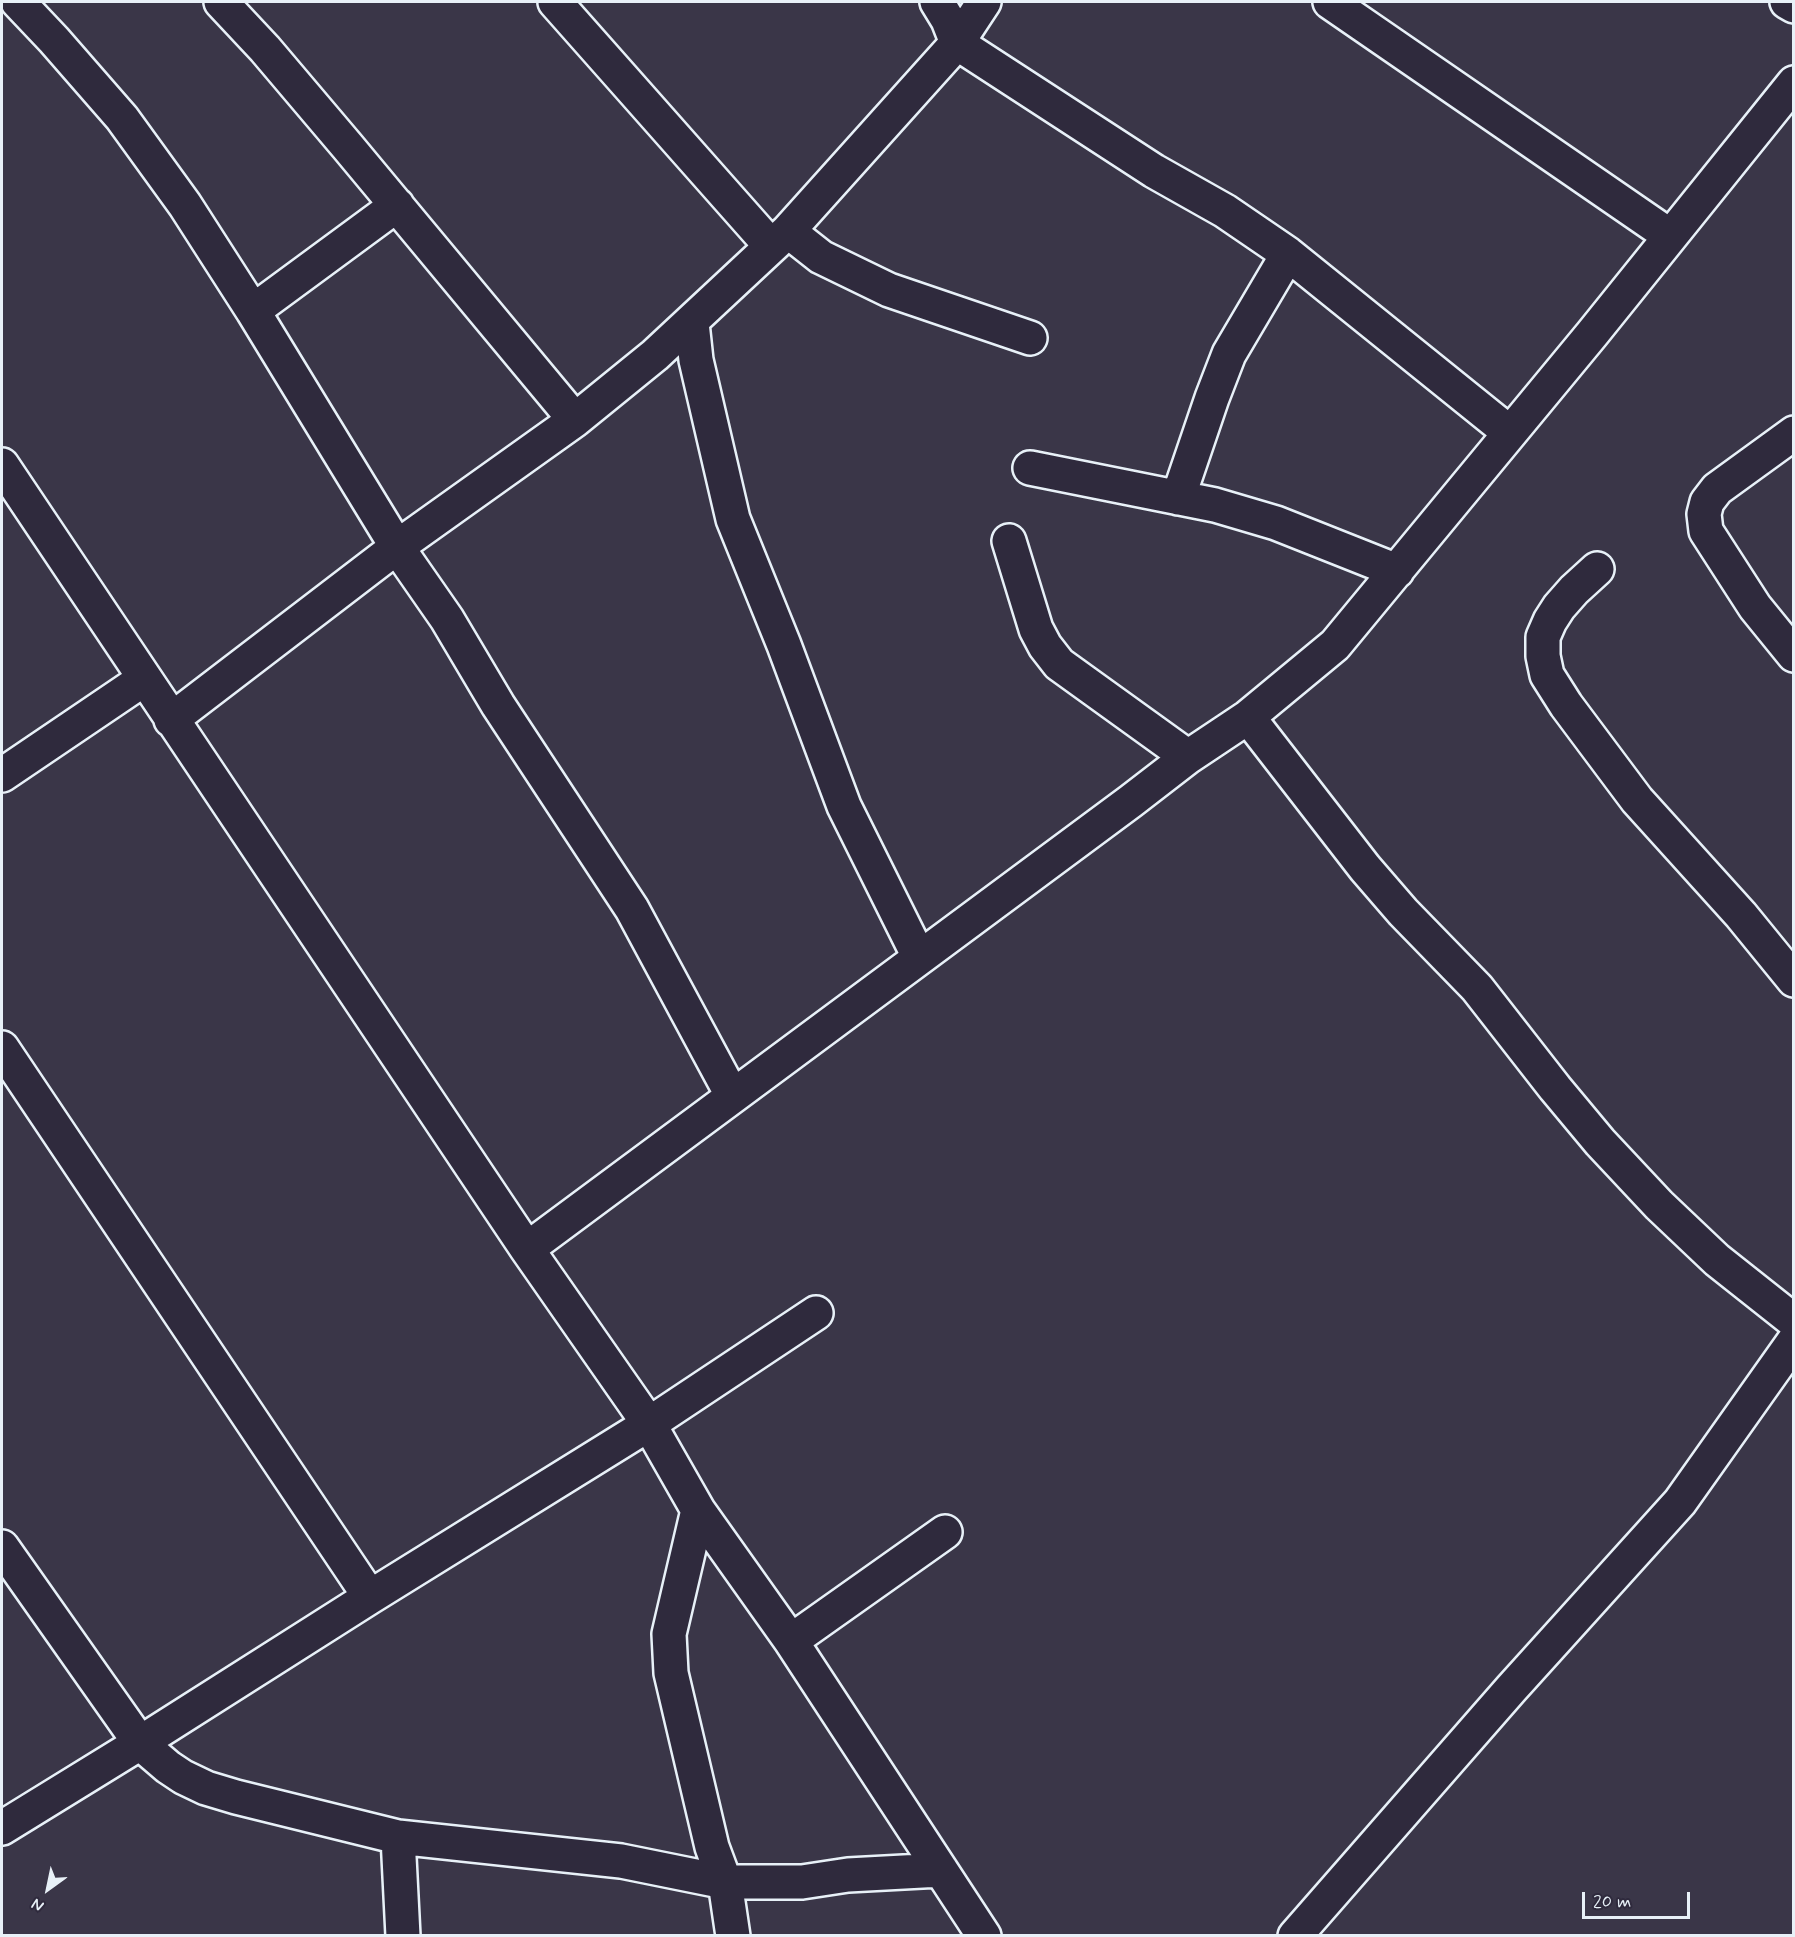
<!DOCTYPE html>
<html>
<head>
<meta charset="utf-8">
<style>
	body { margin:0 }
	#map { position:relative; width:1795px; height:1937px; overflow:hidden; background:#3a3648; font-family:Mynerve,sans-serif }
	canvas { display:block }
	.frame { position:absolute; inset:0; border:3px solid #e8f1f8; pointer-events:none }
	.north { position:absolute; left:18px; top:1859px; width:60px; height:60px; -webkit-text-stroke:4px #2f2a3d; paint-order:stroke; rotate:213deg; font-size:16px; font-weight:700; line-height:24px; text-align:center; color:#e8f1f8 }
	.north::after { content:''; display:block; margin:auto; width:21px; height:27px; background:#e8f1f8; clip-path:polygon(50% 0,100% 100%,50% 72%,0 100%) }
	.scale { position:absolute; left:1582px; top:1892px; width:108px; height:27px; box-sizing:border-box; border:3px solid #e8f1f8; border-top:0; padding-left:8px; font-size:18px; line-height:21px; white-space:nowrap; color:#e8f1f8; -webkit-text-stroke:4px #2f2a3d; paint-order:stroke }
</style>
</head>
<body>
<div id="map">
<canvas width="1795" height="1937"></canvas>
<div class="frame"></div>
<div class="north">N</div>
<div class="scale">20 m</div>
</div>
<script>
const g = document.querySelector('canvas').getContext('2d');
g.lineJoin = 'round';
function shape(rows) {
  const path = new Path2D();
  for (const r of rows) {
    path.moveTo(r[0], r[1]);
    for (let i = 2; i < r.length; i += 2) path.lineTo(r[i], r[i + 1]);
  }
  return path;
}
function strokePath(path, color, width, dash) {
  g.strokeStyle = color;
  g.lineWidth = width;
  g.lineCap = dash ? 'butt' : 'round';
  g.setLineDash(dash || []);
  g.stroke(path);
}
const minor = shape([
	[18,2,54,40,122,118,185,205,253,311,397,547,447,619,498,705,632,909,732,1095],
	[221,2,265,49,348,147,575,420],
	[555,2,771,246],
	[937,2,948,20,957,43,1154,171,1225,211,1288,254,1510,433],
	[1330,2,1670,236],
	[1787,2,1794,6],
	[788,231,821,257,889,290,1030,338],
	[253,311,397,205],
	[692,323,696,360,733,519,784,645,844,806,919,957],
	[1794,433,1717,489,1707,502,1704,514,1706,531,1755,607,1794,655],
	[2,465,527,1249,649,1424,698,1510,791,1641,984,1936],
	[1030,468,1215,505,1276,523,1397,571],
	[1178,498,1212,398,1229,354,1288,254],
	[1009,541,1036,629,1045,646,1059,664,1188,757],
	[1597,569,1574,590,1559,607,1550,621,1543,637,1543,656,1547,675,1566,705,1637,800,1741,915,1794,980],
	[1248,717,1365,868,1403,912,1477,988,1555,1088,1600,1142,1659,1205,1717,1260,1794,1321],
	[171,720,397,547,575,420,655,355,788,231,957,43,984,2],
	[2,775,144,679],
	[2,1048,370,1597],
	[527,1249,1131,801,1188,757,1248,717,1335,645,1592,334,1794,83],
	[698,1510,669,1634,671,1673,712,1847,725,1882,733,1936],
	[2,1547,140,1743,168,1767,183,1777,206,1788,236,1797,398,1837,621,1861,725,1882,802,1882,848,1875,941,1870],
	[791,1641,945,1532],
	[2,1828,140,1743,370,1597,649,1424,816,1313],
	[398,1837,403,1936],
	[1295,1936,1511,1689,1680,1502,1794,1341]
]);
strokePath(minor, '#e8f1f8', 38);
strokePath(minor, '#2f2a3d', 33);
</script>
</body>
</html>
